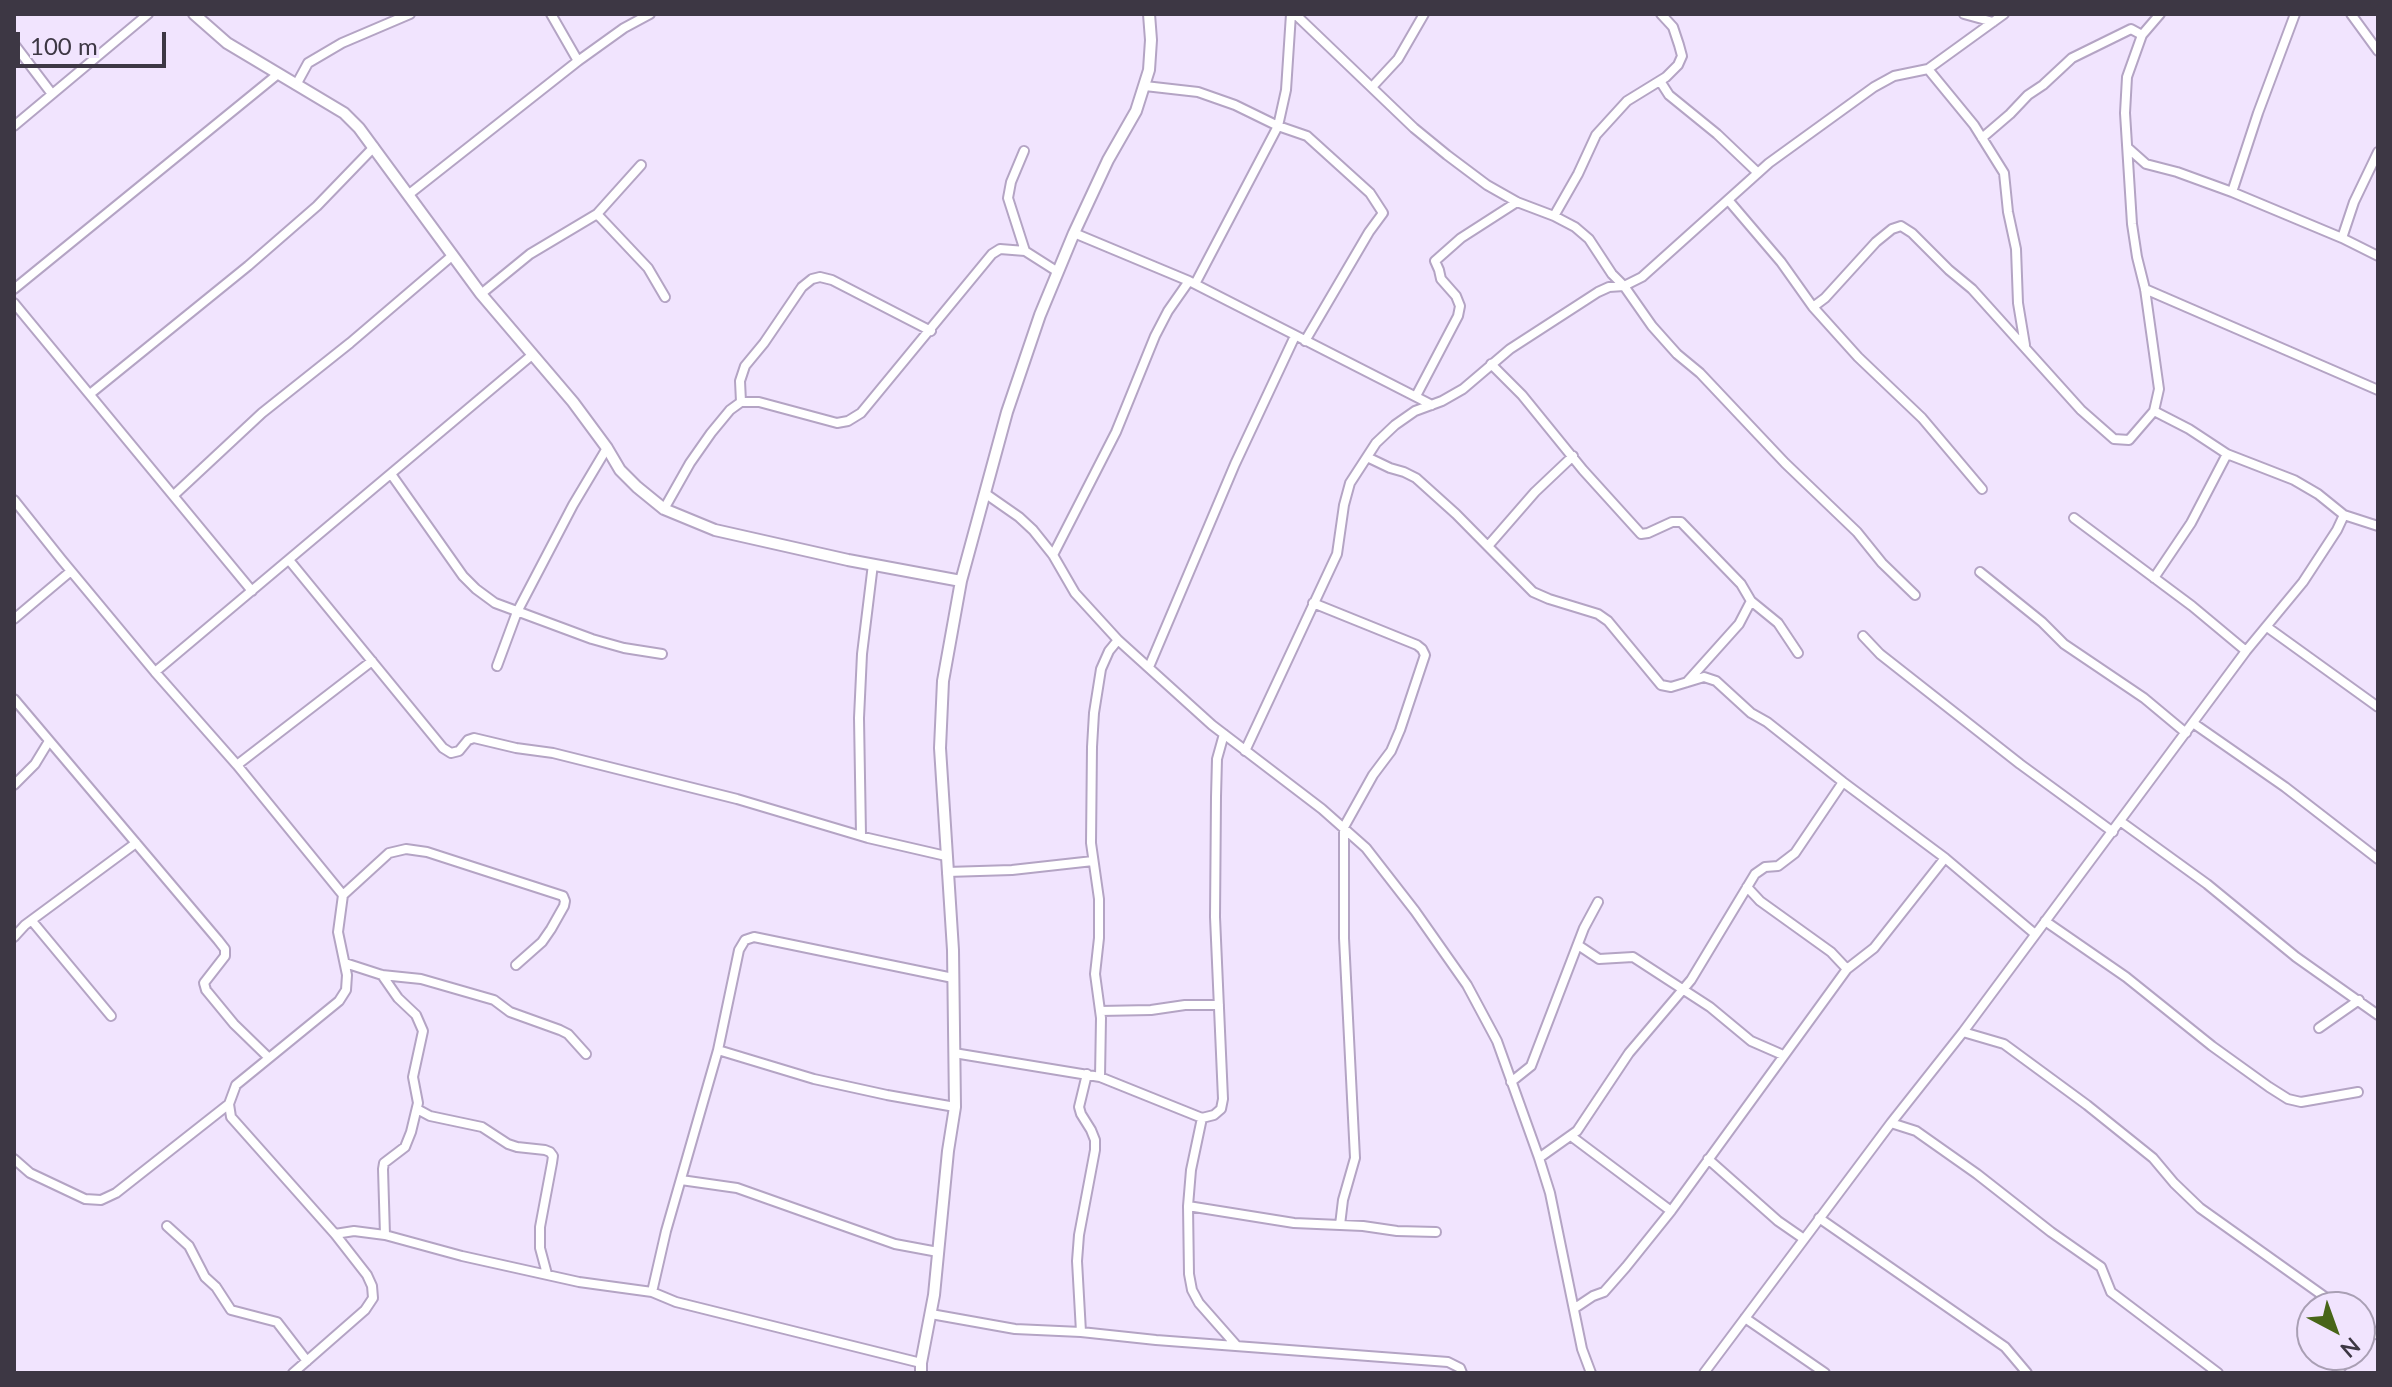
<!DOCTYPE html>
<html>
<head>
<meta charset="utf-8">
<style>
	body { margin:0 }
	#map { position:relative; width:2392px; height:1387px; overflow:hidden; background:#f1e4fe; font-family:Lato,sans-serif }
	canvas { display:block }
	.frame { position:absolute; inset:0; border:16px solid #3d3744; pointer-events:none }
	.north { position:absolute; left:2296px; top:1291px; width:80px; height:80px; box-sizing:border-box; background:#f1e4fe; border:2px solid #a99fb4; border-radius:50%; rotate:139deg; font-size:22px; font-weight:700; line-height:32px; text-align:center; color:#3d3744 }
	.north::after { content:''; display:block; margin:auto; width:28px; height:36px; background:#486518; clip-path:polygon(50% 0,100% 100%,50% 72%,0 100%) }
	.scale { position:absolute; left:16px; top:32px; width:150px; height:36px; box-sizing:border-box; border:4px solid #3d3744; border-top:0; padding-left:10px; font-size:24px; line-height:28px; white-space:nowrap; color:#3d3744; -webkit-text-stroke:6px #f1e4fe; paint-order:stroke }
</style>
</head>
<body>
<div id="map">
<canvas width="2392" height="1387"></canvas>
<div class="frame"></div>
<div class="north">N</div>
<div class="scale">100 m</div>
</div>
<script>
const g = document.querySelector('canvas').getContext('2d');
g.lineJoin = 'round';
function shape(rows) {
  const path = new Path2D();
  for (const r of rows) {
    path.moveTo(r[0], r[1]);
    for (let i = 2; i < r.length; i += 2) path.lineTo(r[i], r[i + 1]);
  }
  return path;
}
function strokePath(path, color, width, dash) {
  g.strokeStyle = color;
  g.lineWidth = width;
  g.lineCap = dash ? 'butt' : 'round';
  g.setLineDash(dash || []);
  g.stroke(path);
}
const minor = shape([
	[551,14,578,61],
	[1295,14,1414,128,1447,155,1487,185,1517,202,1554,216,1575,227,1589,239,1612,274,1624,286,1652,326,1677,354,1700,373,1785,463,1857,532,1882,563,1915,595],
	[1964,14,1993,22],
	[2351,14,2378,51],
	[14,44,52,94],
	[1928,69,1974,125,2004,173,2008,212,2016,249,2018,303,2025,345],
	[1660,81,1669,95,1717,134,1758,173],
	[296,85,308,63,342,43,410,14],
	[1145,86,1198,92,1235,105,1278,126,1307,136,1370,193,1383,213,1369,232,1305,341],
	[1372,87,1398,59,1424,14],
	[14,126,148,14],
	[1982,138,2010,114,2028,95,2043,85,2072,58,2131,29,2142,35],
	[2128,148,2146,164,2177,172,2232,192,2342,238,2378,256],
	[1024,151,1011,182,1008,198,1025,251],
	[2232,192,2258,113,2295,14],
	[408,195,578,61,624,28,650,14],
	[1729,201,1781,262,1813,307,1858,357,1922,418,1982,489],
	[597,214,648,268,665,297],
	[1554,216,1578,174,1596,135,1627,101,1666,77,1678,65,1682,56,1679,45,1673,27,1661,14],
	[1074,233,1189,281,1432,405],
	[2342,238,2354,202,2378,152],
	[1195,284,1278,126,1286,90,1291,14],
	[14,289,278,74],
	[2145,289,2378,390],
	[481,294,530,254,597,214,641,165],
	[14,303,252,591],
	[1813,307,1825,298,1876,242,1892,229,1901,226,1912,233,1949,270,1972,289,2081,410,2114,439,2129,440,2154,411,2159,389,2145,289,2137,257,2132,224,2125,113,2127,77,2142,35,2160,14],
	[1491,364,1522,395,1583,470,1641,534,1648,533,1672,522,1681,522,1741,584,1751,601,1778,623,1798,653],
	[90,394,248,266,317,206,374,147],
	[1416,396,1458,316,1460,306,1456,296,1441,279,1439,270,1435,261,1461,238,1517,202],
	[741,402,740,381,745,366,764,343,802,287,812,279,820,277,832,280,931,331],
	[2154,411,2189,429,2227,454,2294,480,2318,494,2344,515,2378,526],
	[1367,457,1390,468,1404,472,1416,478,1456,514,1533,592,1549,599,1598,614,1608,621,1661,685,1671,687,1704,677,1716,681,1751,713,1767,722,1843,782,1945,858,2035,934],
	[391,474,463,576,476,589,495,603,592,639,624,648,662,654],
	[986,494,1019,517,1033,530,1053,555,1075,593,1118,640,1212,725,1322,809,1366,848,1415,911,1467,985,1497,1041,1539,1158,1550,1193,1582,1349,1591,1373],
	[174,495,262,413,350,343,453,255],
	[14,500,61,559,155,672,237,765,343,895],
	[664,509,690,463,711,433,730,410,741,402,759,402,837,423,848,421,861,413,992,254,1000,249,1025,251,1058,272],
	[2074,518,2192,606,2246,651],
	[1488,546,1535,492,1573,456],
	[1053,555,1116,432,1155,336,1168,311,1189,281],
	[289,560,443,748,451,753,459,751,468,740,474,738,516,748,553,753,737,799,868,838,946,856],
	[1980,572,2042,622,2064,644,2144,698,2186,733],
	[2154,578,2191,523,2227,454],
	[1313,603,1417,645,1422,649,1425,655,1400,730,1391,751,1373,775,1344,827,1344,938,1355,1158,1343,1200,1340,1225],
	[14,619,71,571],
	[2267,627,2378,707],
	[1863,636,1880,654,2020,764,2113,832],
	[497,666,517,612,573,505,607,448],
	[1149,667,1235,464,1295,336],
	[155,672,532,355],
	[1687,682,1739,624,1751,601],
	[14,699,218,940,225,949,225,956,204,983,206,990,234,1024,269,1058],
	[2193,723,2285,787,2378,859],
	[1245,751,1337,554,1344,505,1350,483,1376,443,1395,425,1415,411,1442,401,1463,389,1510,349,1598,292,1609,287,1624,286,1642,277,1769,163,1874,87,1894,76,1928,69,2004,14],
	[237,765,372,661],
	[14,785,35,764,49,741],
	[2120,821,2207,884,2296,957,2378,1015],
	[861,835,859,718,862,654,873,564],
	[947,872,1012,870,1093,861],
	[1747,887,1760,901,1831,952,1847,969],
	[32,921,111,1016],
	[2045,921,2126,977,2212,1046,2269,1087,2288,1099,2301,1102,2358,1092],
	[14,937,25,925,136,843],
	[1578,945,1599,959,1633,957,1710,1007,1751,1041,1783,1055],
	[345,963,382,975,421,979,494,1000,510,1012,560,1030,568,1034,586,1054],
	[382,975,398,998,416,1015,423,1031,413,1077,418,1103,411,1132,405,1147,384,1163,383,1169,385,1235],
	[1100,1011,1151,1010,1185,1005,1219,1005],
	[2319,1028,2359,1000],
	[1963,1032,2004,1044,2087,1105,2153,1158,2174,1183,2200,1208,2339,1307],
	[718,1050,814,1079,887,1095,955,1107],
	[954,1053,1100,1077,1202,1118,1214,1115,1221,1109,1223,1099,1215,917,1216,797,1217,759,1224,734],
	[1100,1077,1101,1018,1095,974,1099,938,1099,899,1091,843,1092,747,1094,713,1101,669,1109,651,1118,640],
	[1511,1082,1531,1066,1584,928,1598,902],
	[417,1109,430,1116,482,1127,508,1144,517,1147,545,1150,550,1152,553,1156,552,1163,540,1227,540,1248,547,1274],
	[1202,1118,1191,1170,1188,1206,1189,1274,1192,1290,1199,1303,1236,1345],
	[1891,1123,1916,1131,1977,1174,2051,1232,2101,1267,2111,1292,2218,1373],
	[1571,1136,1671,1211],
	[1539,1158,1577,1131,1629,1053,1691,980,1755,874,1765,867,1778,866,1795,853,1843,782],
	[14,1159,30,1173,85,1199,101,1200,116,1193,229,1104],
	[1708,1159,1778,1221,1804,1239],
	[681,1180,737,1188,895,1244,938,1252],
	[1188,1206,1294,1223,1363,1226,1397,1231,1436,1232],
	[1819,1218,2005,1347,2027,1373],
	[167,1226,189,1246,205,1277,216,1287,231,1310,277,1322,307,1361],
	[335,1234,354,1231,385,1235,462,1256,579,1282,652,1292,676,1302,921,1363],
	[652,1292,666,1231,718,1050,739,950,745,940,754,937,953,978],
	[1575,1308,1593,1296,1604,1292,1626,1267,1671,1211,1847,969,1874,948,1945,858],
	[931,1314,1015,1329,1081,1332,1156,1340,1448,1362,1460,1368,1462,1373],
	[1745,1318,1825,1373],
	[2360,1322,2378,1335],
	[1081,1332,1077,1261,1079,1235,1095,1150,1095,1140,1091,1130,1081,1114,1079,1107,1087,1074],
	[2360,1340,2368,1328],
	[293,1373,365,1310,373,1298,372,1286,367,1275,335,1234,231,1117,229,1104,236,1085,339,1001,346,990,347,975,338,932,343,895,389,853,406,849,427,852,563,896,565,901,564,906,551,929,542,942,516,965],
	[1704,1373,1891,1123,1963,1032,2246,651,2303,582,2337,530,2344,515],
	[2337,1373,2350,1355]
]);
const tertiary = shape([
	[194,14,227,43,344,113,359,128,481,294,573,402,607,448,620,470,637,487,664,509,715,530,848,560,961,581],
	[921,1373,921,1363,934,1295,948,1151,955,1107,953,950,940,748,943,681,961,581,1007,412,1040,315,1074,233,1108,160,1136,111,1149,70,1151,40,1149,14]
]);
strokePath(minor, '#b4a4c4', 12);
strokePath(tertiary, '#b4a4c4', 14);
strokePath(minor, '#fff', 8);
strokePath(tertiary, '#fff', 10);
</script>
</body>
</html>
